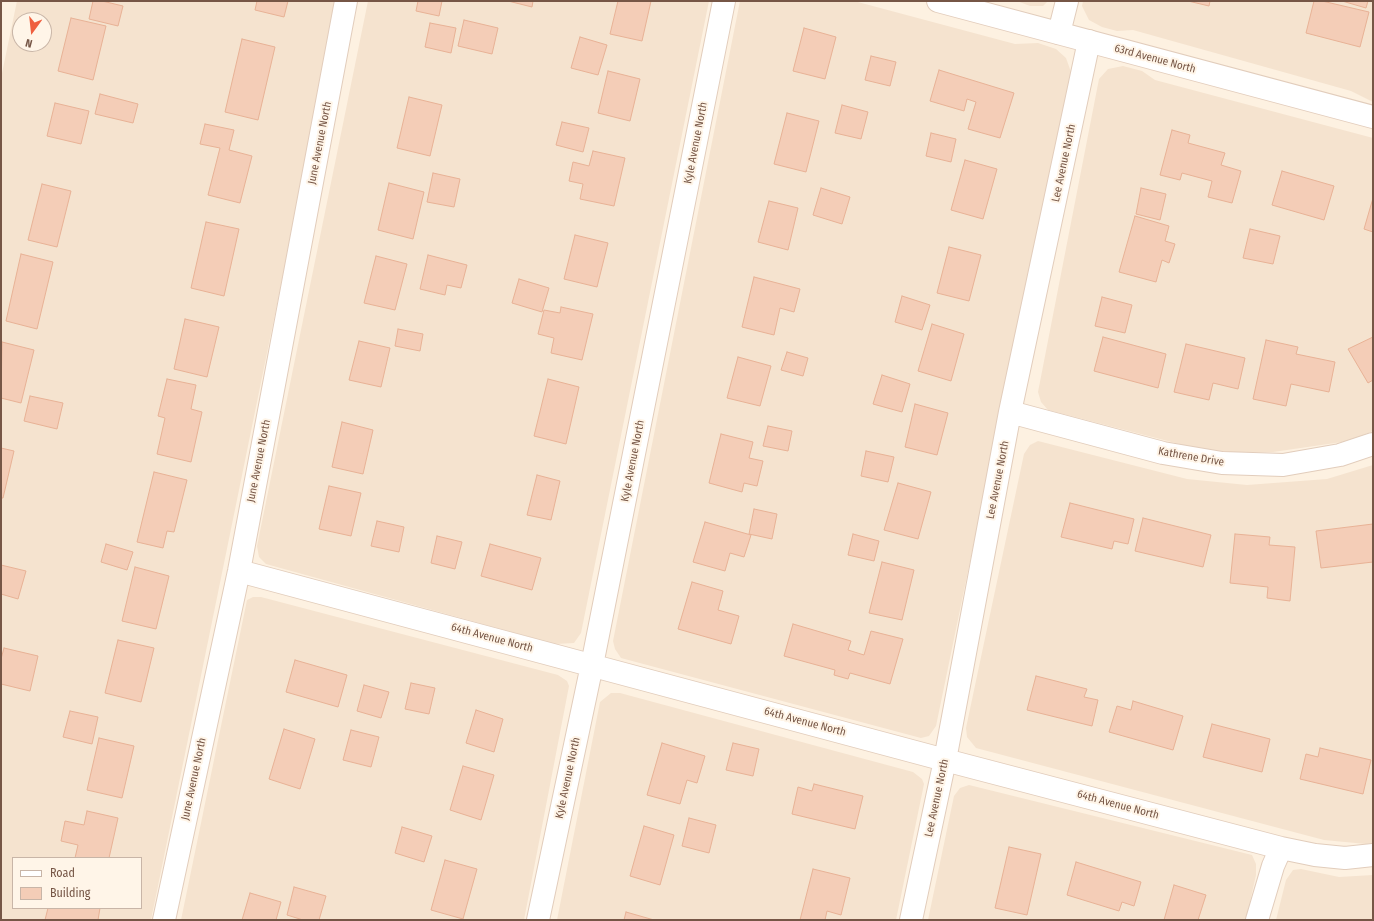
<!DOCTYPE html>
<html>
<head>
<meta charset="utf-8">
<style>
	body { margin:0 }
	#map { position:relative; width:1374px; height:921px; overflow:hidden; background:#fdf1e1; font-family:"Fira Sans Condensed",sans-serif }
	canvas { display:block }
	.frame { position:absolute; inset:0; border:2px solid #765646; pointer-events:none }
	.legend { position:absolute; left:12px; top:857px; width:130px; height:52px; box-sizing:border-box; background:#fff5e8; border:1px solid #c8b5a7; margin:0; padding:5px 7px; list-style:none; font-size:12px; color:#765646 }
	.legend li { display:flex; align-items:center; gap:8px; height:20px }
	.legend b { width:20px; border:1px solid #c8b5a7 }
	.north { position:absolute; left:12px; top:12px; width:40px; height:40px; box-sizing:border-box; background:#fff5e8; border:1px solid #c8b5a7; border-radius:50%; rotate:195deg; font-size:11px; font-weight:700; line-height:16px; text-align:center; color:#765646 }
	.north::after { content:''; display:block; margin:auto; width:14px; height:18px; background:#ef5f3f; clip-path:polygon(50% 0,100% 100%,50% 72%,0 100%) }
</style>
</head>
<body>
<div id="map">
<canvas width="1374" height="921"></canvas>
<div class="frame"></div>
<ul class="legend">
<li><b style="height:5px;background:#fff"></b>Road</li>
<li><b style="height:11px;background:#f4cdb7"></b>Building</li>
</ul>
<div class="north">N</div>
</div>
<script>
const g = document.querySelector('canvas').getContext('2d');
g.lineJoin = 'round';
function fillPath(path, color) {
  g.fillStyle = color;
  g.fill(path, 'evenodd');
}
function shape(rows) {
  const path = new Path2D();
  for (const r of rows) {
    path.moveTo(r[0], r[1]);
    for (let i = 2; i < r.length; i += 2) path.lineTo(r[i], r[i + 1]);
  }
  return path;
}
function strokePath(path, color, width, dash) {
  g.strokeStyle = color;
  g.lineWidth = width;
  g.lineCap = dash ? 'butt' : 'round';
  g.setLineDash(dash || []);
  g.stroke(path);
}
function label(font, color, halo, rows, align = 'center') {
  g.font = font + ' "Fira Sans Condensed",sans-serif';
  g.lineWidth = 4;
  g.setLineDash([]);
  g.textBaseline = 'middle';
  g.strokeStyle = halo;
  g.fillStyle = color;
  for (const [text, x, y, turn = 0] of rows) {
    g.save();
    g.translate(x, y);
    g.rotate((+turn || 0) * Math.PI / 180);
    g.textAlign = isNaN(turn) ? turn : align;
    if (halo) g.strokeText(text, 0, 0);
    g.fillText(text, 0, 0);
    g.restore();
  }
}
fillPath(shape([
	[17,1,339,1,151,920,1,920,1,78],
	[20,20,44,20,44,44,20,44],
	[13,858,141,858,141,908,13,908],
	[368,1,709,1,581,633,574,643,555,644,266,564,259,557,257,546],
	[740,1,854,1,1015,44,1038,43,1056,49,1066,58,1071,72,936,726,929,736,921,738,621,658,615,649,613,641],
	[1017,1,1048,1,1043,6,1030,6],
	[1083,1,1373,1,1373,102,1351,91,1133,30,1117,31,1102,27,1089,20,1082,6],
	[1123,66,1142,71,1155,80,1373,138,1373,431,1349,441,1273,452,1210,452,1048,410,1041,402,1038,392,1099,79,1108,69],
	[1038,441,1187,479,1247,485,1327,479,1373,465,1373,843,1366,844,1324,840,976,748,967,737,966,728,1024,454,1030,445],
	[253,597,261,597,558,675,567,681,569,686,524,920,181,920,247,600],
	[611,693,620,693,913,772,922,779,924,784,896,920,557,920,600,702],
	[969,785,1252,855,1256,864,1256,875,1246,920,928,920,954,796,960,788],
	[1301,869,1339,877,1373,875,1373,920,1276,920,1286,880,1293,870]
]), '#f5e3cf');
const building = shape([
	[93,1,102,1,123,6,118,26,89,19,93,1],
	[257,1,288,1,284,17,255,10,257,1],
	[418,1,442,1,439,16,416,11,418,1],
	[508,1,533,1,532,7,508,1],
	[618,1,651,1,642,41,610,34,618,1],
	[1188,1,1210,1,1209,6,1188,1],
	[1314,1,1322,1,1369,12,1360,47,1306,33,1314,1],
	[1342,1,1368,1,1366,8,1342,1],
	[71,18,106,26,93,80,58,71,71,18],
	[464,20,498,28,492,54,458,46,464,20],
	[430,23,456,28,451,53,425,47,430,23],
	[804,28,836,37,825,79,793,71,804,28],
	[580,37,607,45,598,75,571,68,580,37],
	[242,39,275,47,258,120,225,112,242,39],
	[871,56,896,62,890,86,865,80,871,56],
	[939,70,1014,93,1000,138,968,129,976,102,967,99,964,111,930,101,939,70],
	[608,71,640,79,630,121,598,113,608,71],
	[100,94,138,104,133,123,95,114,100,94],
	[409,97,442,105,430,156,397,148,409,97],
	[55,103,89,111,81,144,47,136,55,103],
	[842,105,868,112,861,139,835,133,842,105],
	[787,113,819,121,806,172,774,164,787,113],
	[562,122,589,128,583,152,556,145,562,122],
	[205,124,234,130,229,150,252,156,240,203,208,195,220,148,200,144,205,124],
	[1172,130,1190,135,1188,143,1225,153,1221,165,1241,171,1232,203,1208,197,1212,181,1182,173,1180,180,1160,175,1172,130],
	[931,133,956,139,951,162,926,156,931,133],
	[593,151,625,158,614,206,580,199,583,184,569,181,573,162,589,166,593,151],
	[965,160,997,169,983,219,951,210,965,160],
	[1282,171,1334,186,1324,220,1272,205,1282,171],
	[433,173,460,179,454,207,427,202,433,173],
	[389,183,424,192,413,239,378,230,389,183],
	[42,184,71,191,57,247,28,240,42,184],
	[821,188,850,197,842,224,813,215,821,188],
	[1141,188,1166,194,1160,220,1136,214,1141,188],
	[1373,198,1373,232,1364,229,1373,198],
	[769,201,798,208,788,250,758,242,769,201],
	[1135,216,1169,226,1165,241,1175,244,1169,263,1162,260,1156,282,1119,272,1135,216],
	[206,222,239,229,224,296,191,288,206,222],
	[1250,229,1280,236,1273,264,1243,258,1250,229],
	[575,235,608,243,597,287,564,279,575,235],
	[949,247,981,255,969,301,937,293,949,247],
	[21,254,53,262,37,329,6,321,21,254],
	[428,255,467,265,461,288,447,285,445,295,420,289,428,255],
	[376,256,407,264,395,310,364,303,376,256],
	[754,277,800,289,794,312,780,308,774,335,742,327,754,277],
	[519,279,549,288,542,312,512,303,519,279],
	[902,296,930,305,922,330,895,322,902,296],
	[1102,297,1132,305,1125,333,1095,326,1102,297],
	[561,307,593,314,582,360,551,353,554,338,538,334,544,310,560,313,561,307],
	[185,319,219,327,207,377,174,369,185,319],
	[932,324,964,334,951,381,918,371,932,324],
	[398,329,423,334,420,351,395,346,398,329],
	[1103,337,1166,354,1158,388,1094,371,1103,337],
	[1373,337,1373,380,1368,383,1348,349,1373,337],
	[1266,340,1298,347,1296,354,1335,362,1329,392,1291,384,1286,406,1253,399,1266,340],
	[359,341,390,348,381,387,349,380,359,341],
	[2,342,34,350,21,403,1,398,2,342],
	[1186,344,1245,358,1238,389,1213,383,1209,400,1174,392,1186,344],
	[787,352,808,358,803,376,781,370,787,352],
	[738,357,771,366,760,406,727,398,738,357],
	[882,375,910,384,902,412,873,404,882,375],
	[167,379,196,385,191,409,202,412,191,462,157,454,165,418,158,416,167,379],
	[548,379,579,387,566,444,534,436,548,379],
	[30,396,63,403,57,429,24,421,30,396],
	[915,404,948,413,937,455,905,447,915,404],
	[342,422,373,430,363,474,332,467,342,422],
	[768,426,792,431,788,451,763,446,768,426],
	[721,434,753,442,749,458,763,461,757,486,744,483,742,492,709,483,721,434],
	[1,448,14,451,3,498,1,498,1,448],
	[866,451,894,457,888,482,861,476,866,451],
	[154,472,187,480,174,532,167,531,163,548,137,542,154,472],
	[537,475,560,481,551,520,527,515,537,475],
	[898,483,931,492,918,539,884,530,898,483],
	[329,486,361,493,351,536,319,529,329,486],
	[1070,503,1134,519,1128,544,1114,541,1112,549,1061,537,1070,503],
	[754,509,777,514,772,539,749,534,754,509],
	[1143,518,1211,535,1203,567,1135,551,1143,518],
	[377,521,404,527,399,552,371,546,377,521],
	[705,522,751,535,744,557,730,553,725,571,693,562,705,522],
	[1373,524,1373,562,1321,568,1316,531,1373,524],
	[853,534,879,541,874,561,848,555,853,534],
	[1235,534,1270,537,1269,545,1295,547,1290,601,1267,598,1268,587,1230,583,1235,534],
	[437,536,462,542,455,569,431,563,437,536],
	[106,544,133,552,127,570,101,562,106,544],
	[490,544,541,558,532,590,481,576,490,544],
	[882,562,914,570,902,620,869,613,882,562],
	[1,565,26,571,18,599,1,594,1,565],
	[135,567,169,576,156,629,122,621,135,567],
	[692,582,723,591,718,610,739,616,731,644,678,629,692,582],
	[793,624,851,641,848,650,864,655,871,631,903,639,890,684,850,673,848,679,834,675,835,670,784,656,793,624],
	[118,640,154,648,141,702,105,693,118,640],
	[4,648,38,656,30,691,1,684,1,659,4,648],
	[295,660,347,675,338,707,286,692,295,660],
	[1036,676,1087,689,1084,697,1098,700,1092,726,1027,710,1036,676],
	[411,683,435,688,429,714,405,709,411,683],
	[364,685,389,692,381,718,357,711,364,685],
	[1133,701,1183,716,1173,750,1109,732,1117,706,1131,710,1133,701],
	[476,710,503,719,494,752,466,743,476,710],
	[70,711,98,717,92,744,63,737,70,711],
	[1212,724,1270,739,1262,772,1203,757,1212,724],
	[284,729,315,739,300,789,269,779,284,729],
	[351,730,379,737,371,767,343,760,351,730],
	[99,738,134,746,122,798,87,790,99,738],
	[662,743,705,756,697,783,687,780,680,804,647,795,662,743],
	[733,743,759,749,753,776,726,770,733,743],
	[1320,748,1371,760,1363,794,1300,779,1306,754,1318,757,1320,748],
	[463,766,494,775,481,820,450,810,463,766],
	[814,784,863,796,855,829,792,814,798,787,812,791,814,784],
	[87,811,118,818,109,858,75,858,78,845,61,841,65,821,84,825,87,811],
	[689,818,716,825,709,853,682,846,689,818],
	[644,826,674,835,660,885,630,876,644,826],
	[402,827,432,836,424,862,395,853,402,827],
	[1009,847,1041,854,1027,915,995,908,1009,847],
	[445,860,477,869,463,919,431,910,445,860],
	[1076,862,1141,882,1134,906,1122,902,1119,911,1067,895,1076,862],
	[813,869,850,878,841,915,827,911,825,920,800,920,813,869],
	[1174,885,1206,895,1198,920,1164,920,1174,885],
	[294,887,326,896,319,920,303,920,287,915,294,887],
	[250,893,281,902,276,920,242,920,250,893],
	[48,908,100,908,98,920,45,920,48,908],
	[626,912,654,920,624,920,626,912]
]);
fillPath(building, '#f4cdb7');
strokePath(building, '#e8b296', 1);
const minor = shape([
	[1059,33,1067,1],
	[1010,412,1163,453,1222,463,1283,465,1340,455,1373,444],
	[239,571,945,760,1281,848,1315,855,1345,858,1373,855],
	[164,920,239,571,346,1],
	[538,920,592,665,724,1],
	[911,920,945,760,1010,412,1089,41],
	[1257,920,1273,866,1281,848]
]);
const tertiary = shape([
	[938,1,1373,117]
]);
strokePath(minor, '#e2cdbc', 24);
strokePath(tertiary, '#e2cdbc', 24);
strokePath(minor, '#fff', 22);
strokePath(tertiary, '#fff', 22);
label('11px', '#765646', '#fff5e8', [
	["63rd Avenue North",1155,59,15],
	["June Avenue North",320,143,-79],
	["Kyle Avenue North",696,143,-79],
	["Lee Avenue North",1064,163,-78],
	["Kathrene Drive",1191,457,10],
	["June Avenue North",259,461,-79],
	["Kyle Avenue North",633,461,-79],
	["Lee Avenue North",998,480,-79],
	["64th Avenue North",492,638,15],
	["64th Avenue North",805,722,15],
	["Kyle Avenue North",568,778,-78],
	["June Avenue North",194,779,-78],
	["Lee Avenue North",937,798,-78],
	["64th Avenue North",1118,805,15]
]);
</script>
</body>
</html>
